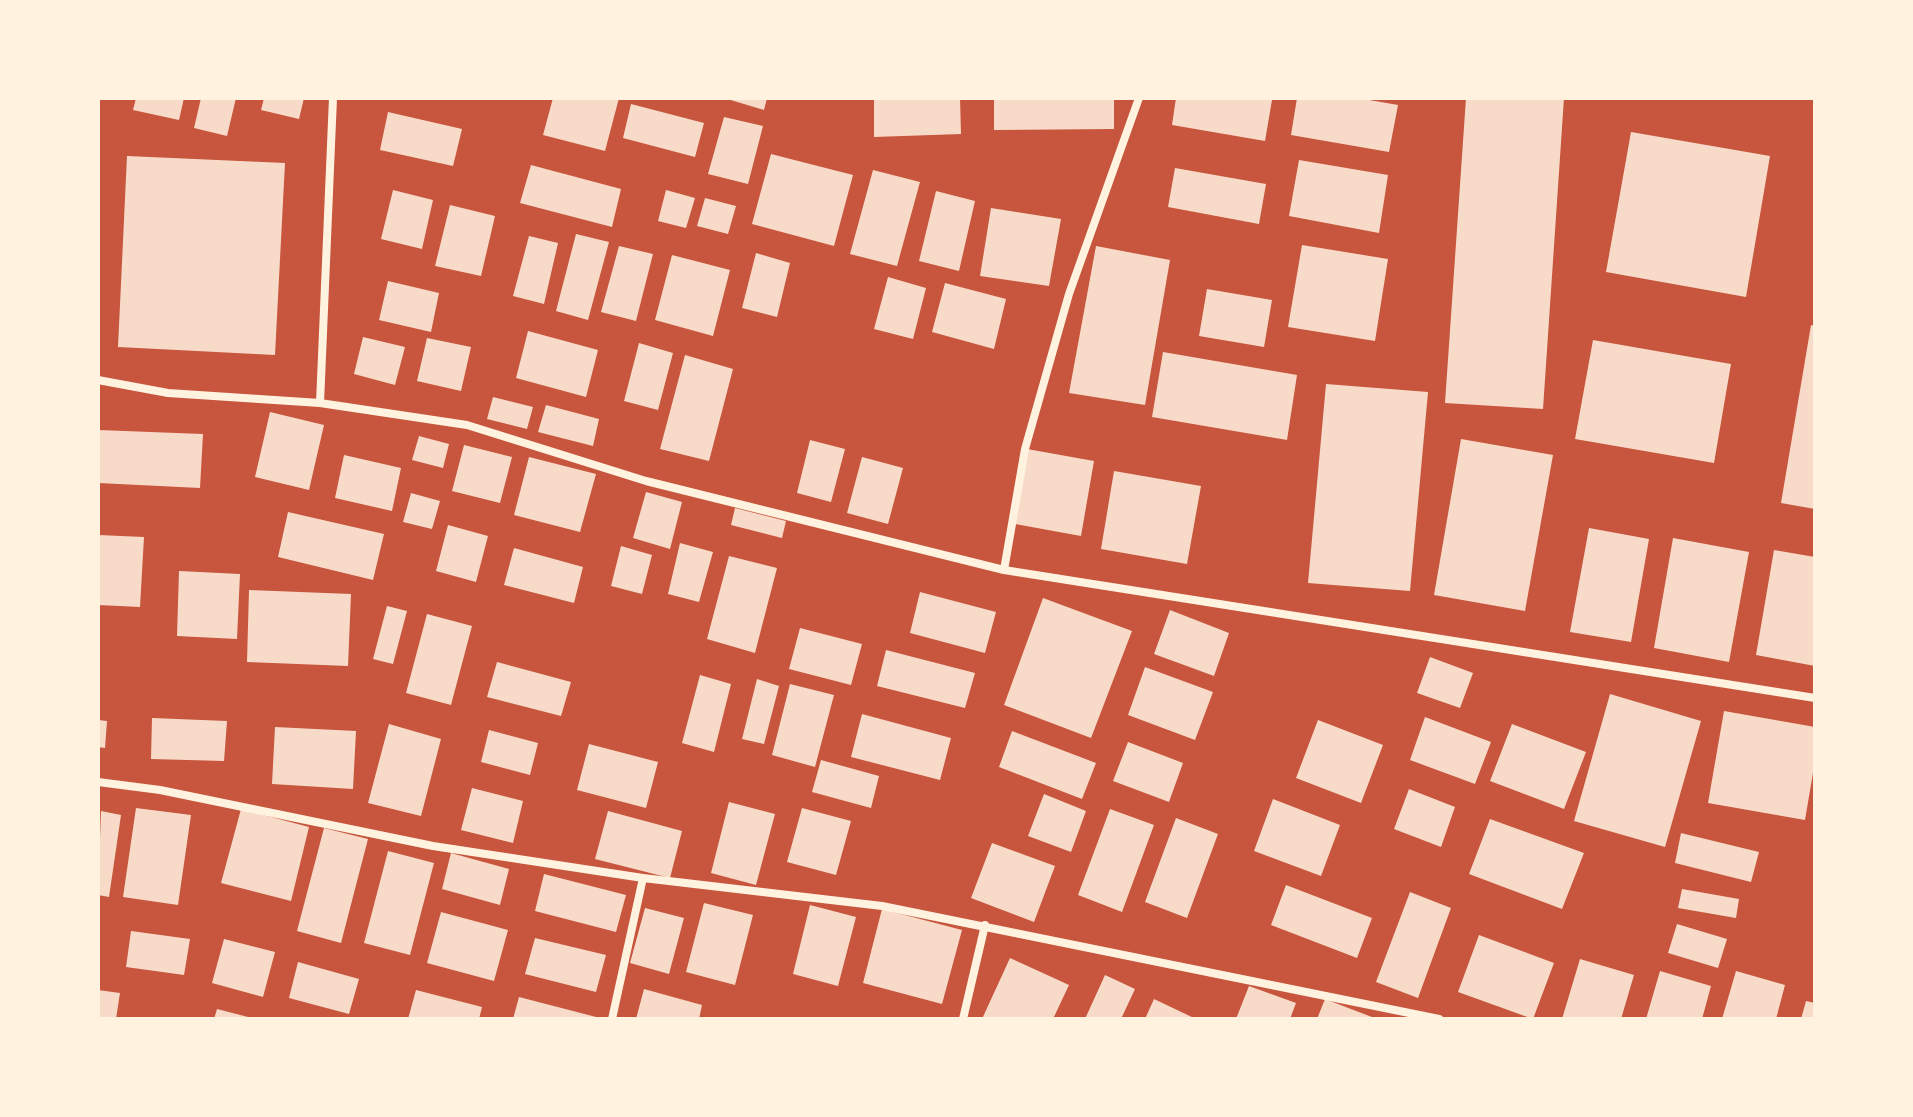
<!DOCTYPE html>
<html>
<head>
<meta charset="utf-8">
<style>
	body { margin:0 }
	#map { position:relative; width:1913px; height:1117px; overflow:hidden; background:#c8553d; font-family:"Work Sans",sans-serif }
	canvas { display:block }
	.frame { position:absolute; inset:0; border:100px solid #fff3e0; pointer-events:none }
</style>
</head>
<body>
<div id="map">
<canvas width="1913" height="1117"></canvas>
<div class="frame"></div>
</div>
<script>
const g = document.querySelector('canvas').getContext('2d');
g.lineJoin = 'round';
function fillPath(path, color) {
  g.fillStyle = color;
  g.fill(path, 'evenodd');
}
function shape(rows) {
  const path = new Path2D();
  for (const r of rows) {
    path.moveTo(r[0], r[1]);
    for (let i = 2; i < r.length; i += 2) path.lineTo(r[i], r[i + 1]);
  }
  return path;
}
function strokePath(path, color, width, dash) {
  g.strokeStyle = color;
  g.lineWidth = width;
  g.lineCap = dash ? 'butt' : 'round';
  g.setLineDash(dash || []);
  g.stroke(path);
}
fillPath(shape([
	[136,98,184,98,179,120,133,110],
	[201,98,236,98,227,136,194,128],
	[264,98,304,98,299,119,261,110],
	[553,98,619,98,605,151,543,135],
	[724,98,767,98,764,110],
	[874,98,960,98,961,134,874,137],
	[994,98,1114,98,1114,129,994,130],
	[1176,98,1272,100,1265,141,1172,125],
	[1297,98,1358,98,1398,105,1389,152,1291,135],
	[1466,98,1564,98,1543,409,1445,403],
	[631,104,704,123,695,157,623,138],
	[388,112,462,129,453,166,380,150],
	[724,117,763,126,748,184,708,174],
	[1631,132,1770,156,1746,297,1606,272],
	[771,154,853,175,834,246,752,224],
	[127,156,285,163,275,355,118,347],
	[1299,160,1388,175,1379,233,1289,216],
	[531,165,621,189,612,227,520,203],
	[1175,168,1266,184,1259,224,1168,207],
	[873,170,920,182,897,266,850,254],
	[393,190,433,200,422,249,381,239],
	[666,190,695,198,686,228,658,221],
	[936,191,975,201,959,271,919,261],
	[705,198,736,206,728,234,697,226],
	[450,205,495,216,481,276,435,266],
	[991,208,1061,219,1049,286,980,276],
	[576,234,609,242,588,320,556,311],
	[529,236,558,243,544,304,513,296],
	[1302,245,1388,259,1375,341,1288,327],
	[619,246,653,254,636,321,601,312],
	[1096,246,1170,260,1145,405,1069,393],
	[756,253,790,263,777,317,742,308],
	[672,255,730,270,713,336,655,320],
	[888,277,926,288,913,339,874,329],
	[388,281,439,293,431,332,379,320],
	[945,283,1006,299,994,349,932,332],
	[1207,289,1272,300,1264,347,1199,336],
	[1811,325,1815,326,1815,509,1781,503],
	[528,331,598,350,586,397,516,378],
	[363,337,405,347,395,385,354,374],
	[427,338,471,347,461,391,417,381],
	[1593,340,1731,364,1714,463,1575,439],
	[639,343,673,353,658,410,624,401],
	[1163,352,1297,375,1287,440,1152,417],
	[685,355,733,369,709,461,660,449],
	[1326,384,1428,392,1410,591,1308,583],
	[493,397,533,407,527,429,487,419],
	[546,405,599,419,593,446,538,432],
	[270,412,324,425,309,490,255,477],
	[98,430,203,434,200,488,98,483],
	[419,436,449,444,443,468,412,460],
	[1461,439,1553,455,1525,611,1434,595],
	[810,440,845,449,831,502,797,493],
	[464,445,512,457,500,503,452,491],
	[1027,449,1094,461,1081,536,1015,524],
	[344,455,401,468,392,511,335,498],
	[529,457,596,474,580,532,514,515],
	[862,457,903,468,888,524,847,513],
	[1114,471,1201,486,1187,564,1101,549],
	[646,492,682,502,670,549,633,538],
	[411,493,440,501,432,529,403,522],
	[735,508,786,521,782,538,731,525],
	[288,512,384,534,373,580,278,557],
	[448,525,488,536,476,582,436,571],
	[1589,528,1649,539,1631,642,1570,632],
	[98,535,144,537,140,607,98,605],
	[1673,538,1749,552,1729,662,1654,648],
	[680,543,713,552,699,602,668,594],
	[621,546,652,555,642,594,611,586],
	[514,548,583,567,574,603,504,585],
	[1774,550,1815,557,1815,666,1756,655],
	[729,556,777,568,755,653,707,639],
	[179,571,240,574,237,639,177,636],
	[249,590,351,594,348,666,247,662],
	[920,592,996,612,985,653,910,633],
	[1043,598,1132,631,1091,738,1004,705],
	[387,606,407,611,393,664,373,659],
	[1170,610,1229,633,1214,676,1154,654],
	[427,614,472,626,451,705,406,693],
	[800,628,862,644,851,685,789,669],
	[886,650,975,673,965,708,877,686],
	[1430,657,1473,673,1460,708,1417,693],
	[497,662,571,682,561,716,487,697],
	[1145,667,1213,692,1195,740,1128,715],
	[700,675,731,684,714,752,682,743],
	[757,679,779,686,764,744,742,739],
	[790,684,834,695,815,767,772,755],
	[1610,694,1701,721,1665,847,1574,821],
	[1724,711,1815,727,1815,761,1805,820,1708,803],
	[862,714,951,738,940,780,851,757],
	[1425,717,1491,742,1475,784,1410,760],
	[152,718,227,721,224,761,151,759],
	[98,720,107,721,105,748,98,747],
	[1318,720,1383,745,1361,803,1296,778],
	[389,724,441,739,421,816,368,803],
	[1512,724,1586,752,1564,809,1490,781],
	[275,727,356,731,353,789,272,784],
	[489,730,538,743,530,775,481,762],
	[1012,731,1096,763,1082,799,999,767],
	[1128,742,1183,763,1169,802,1113,781],
	[589,744,658,762,646,808,577,790],
	[821,760,879,776,871,808,812,792],
	[472,788,523,801,513,843,461,830],
	[1409,789,1455,807,1441,847,1394,829],
	[1044,794,1086,811,1071,852,1028,836],
	[1273,799,1340,825,1321,876,1254,851],
	[729,802,775,814,756,885,711,873],
	[136,808,191,815,178,905,123,897],
	[802,808,851,821,836,875,787,862],
	[241,809,309,827,291,901,221,883],
	[1110,809,1154,825,1122,912,1078,895],
	[101,811,121,815,109,897,98,895],
	[608,811,682,831,670,878,595,859],
	[1176,818,1218,834,1187,918,1145,902],
	[1490,819,1584,853,1562,909,1469,874],
	[324,828,368,839,341,943,297,931],
	[1681,833,1759,852,1751,882,1675,863],
	[992,843,1055,866,1034,922,971,898],
	[388,851,434,863,410,955,364,943],
	[451,853,509,869,500,905,442,889],
	[544,874,626,895,616,932,535,911],
	[1286,885,1372,918,1357,958,1271,925],
	[1682,889,1739,899,1736,918,1678,908],
	[1410,892,1451,908,1418,998,1376,982],
	[704,903,753,915,735,985,686,972],
	[810,905,856,917,838,986,793,974],
	[645,908,684,918,669,974,630,963],
	[882,909,962,930,942,1004,863,983],
	[441,912,508,930,494,981,427,963],
	[1677,924,1727,939,1718,968,1668,953],
	[131,931,190,939,184,975,126,967],
	[1479,935,1554,963,1533,1019,1458,992],
	[535,938,606,955,596,992,525,974],
	[224,939,275,952,263,997,212,983],
	[1010,958,1069,985,1053,1019,982,1019],
	[1580,959,1634,975,1621,1019,1562,1019],
	[298,962,359,979,349,1014,289,998],
	[1660,971,1711,986,1702,1019,1646,1019],
	[1736,971,1785,985,1776,1019,1722,1019],
	[1105,975,1135,989,1121,1019,1085,1019],
	[1249,986,1296,1003,1290,1019,1236,1019],
	[644,989,702,1005,699,1019,636,1019],
	[98,990,120,993,116,1019,98,1019],
	[416,990,482,1007,479,1019,408,1019],
	[519,997,600,1018,600,1019,513,1019],
	[1154,999,1196,1019,1145,1019],
	[1325,999,1377,1019,1317,1019],
	[1806,1001,1815,1003,1815,1019,1801,1019],
	[217,1009,252,1018,252,1019,214,1019]
]), '#f7dbc8');
strokePath(shape([
	[98,380,168,393,320,403,467,425,646,481,1004,570,1815,698],
	[320,403,333,98],
	[1004,570,1025,449,1069,294,1139,98],
	[98,782,160,790,433,846,643,878,882,906,1439,1019],
	[612,1019,643,878],
	[963,1019,985,925]
]), '#fff3e0', 8);
</script>
</body>
</html>
